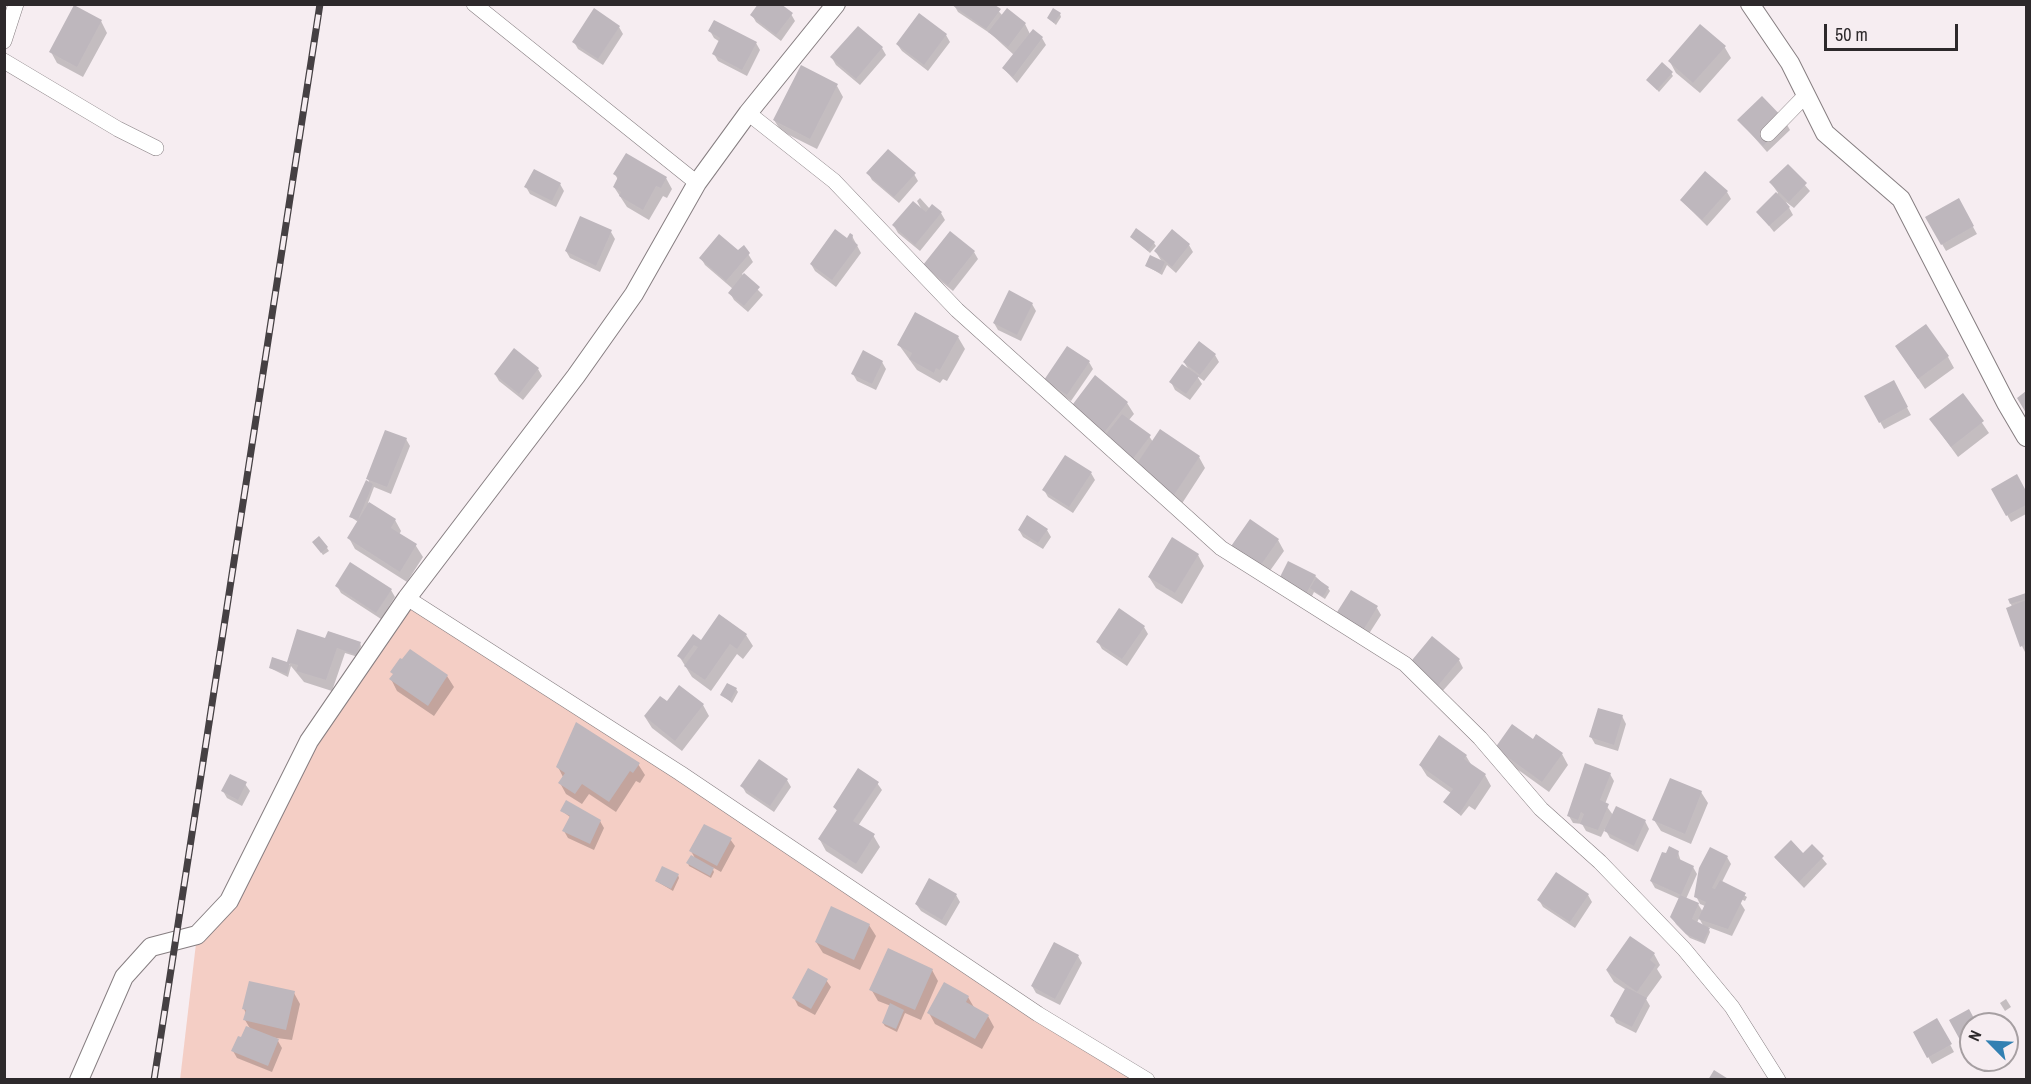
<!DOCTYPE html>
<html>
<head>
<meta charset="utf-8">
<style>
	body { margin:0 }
	#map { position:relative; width:2031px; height:1084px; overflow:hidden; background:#f6edf1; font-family:"Archivo Narrow",sans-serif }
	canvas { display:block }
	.frame { position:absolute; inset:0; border:6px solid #2d292b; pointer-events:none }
	.north { position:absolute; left:1959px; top:1012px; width:60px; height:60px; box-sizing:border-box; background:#f6edf1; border:2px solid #a69fa2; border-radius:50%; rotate:294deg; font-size:16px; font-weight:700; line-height:24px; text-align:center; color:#2d292b }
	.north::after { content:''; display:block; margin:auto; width:21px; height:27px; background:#3280b2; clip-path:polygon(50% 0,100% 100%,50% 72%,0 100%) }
	.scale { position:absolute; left:1824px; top:24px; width:134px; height:27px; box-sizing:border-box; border:3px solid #2d292b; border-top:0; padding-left:8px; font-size:18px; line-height:21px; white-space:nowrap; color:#2d292b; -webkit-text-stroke:4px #f6edf1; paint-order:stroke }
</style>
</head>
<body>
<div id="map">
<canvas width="2031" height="1084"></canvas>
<div class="frame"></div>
<div class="north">N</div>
<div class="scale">50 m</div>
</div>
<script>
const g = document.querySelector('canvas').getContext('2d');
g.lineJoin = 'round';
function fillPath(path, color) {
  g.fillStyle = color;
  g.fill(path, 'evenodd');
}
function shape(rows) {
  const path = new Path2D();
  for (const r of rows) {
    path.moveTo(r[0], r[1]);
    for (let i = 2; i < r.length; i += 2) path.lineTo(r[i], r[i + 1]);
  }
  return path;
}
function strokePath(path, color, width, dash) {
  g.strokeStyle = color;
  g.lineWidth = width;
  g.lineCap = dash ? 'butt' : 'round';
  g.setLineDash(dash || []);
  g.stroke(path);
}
fillPath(shape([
	[407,598,1148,1080,180,1080,197,935]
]), '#f4cec5');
fillPath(shape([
	[992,4,1003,16,1025,24,1030,34,1042,38,1046,45,1017,83,1004,69,1014,55,991,34,958,12,954,5],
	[791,14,795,21,781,41,756,22,752,15],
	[1060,14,1061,17,1056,25,1048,18],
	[920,15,946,35,950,42,928,71,902,51,897,44],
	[101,21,107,33,83,77,57,63,51,52],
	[619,27,623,34,603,65,578,49,574,42],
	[710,31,756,43,760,50,747,76,718,61,714,54,720,42,714,38],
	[1724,46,1731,58,1700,93,1676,73,1670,62],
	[882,48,886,55,860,85,836,65,832,58],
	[1671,73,1673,76,1659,92,1648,80],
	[837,86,843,97,817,149,781,131,774,120],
	[1739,120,1786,123,1790,130,1767,152],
	[1788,166,1810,191,1794,208,1786,202,1793,215,1774,232,1758,212,1778,193,1771,183],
	[868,173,914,174,918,181,899,203,872,180],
	[615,174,666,178,672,189,667,198,663,196,649,220,627,207,614,187,618,180],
	[560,184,564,191,556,207,530,194,526,187],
	[1727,192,1731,199,1707,226,1681,200],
	[920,198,930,209,932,206,941,213,945,220,920,251,898,233,894,226,922,210,917,201],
	[1958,200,1977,234,1946,251,1927,218],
	[1172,231,1189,245,1193,252,1176,273,1167,265,1162,275,1147,266,1162,262,1156,252],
	[611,232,615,239,600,272,570,258,566,251],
	[852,236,861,253,836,287,815,271,811,264],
	[1132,237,1154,243,1156,246,1150,253],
	[744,247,753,262,742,274,763,295,748,312,734,300,730,293,733,289,705,265,701,258,738,252],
	[974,252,978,259,953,291,929,272,925,265],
	[1032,304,1036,311,1021,341,998,330,994,323],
	[915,314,958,337,965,349,947,381,943,379,940,383,917,370,899,345],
	[1897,347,1948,357,1954,368,1925,389],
	[1215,355,1219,362,1204,381,1197,376,1202,384,1190,400,1175,390,1171,382,1190,372,1184,362],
	[882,362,886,369,876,390,857,381,853,374],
	[1089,362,1093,369,1071,401,1050,387,1046,380],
	[538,369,542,376,523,400,499,381,495,374],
	[1096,378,1127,403,1134,414,1129,420,1149,436,1153,442,1199,457,1205,468,1181,505,1078,419],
	[1893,382,1911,415,1884,429,1866,396],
	[1963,395,1989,433,1958,457,1931,420],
	[406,439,410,446,391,494,374,487,368,503,395,520,401,531,399,535,416,546,423,557,407,582,355,549,349,538,358,522,351,517,370,484,368,479],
	[1091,473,1095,480,1073,513,1048,497,1044,490],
	[2016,476,2026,494,2026,514,2011,522,1993,489],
	[1250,521,1278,540,1284,551,1262,582],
	[1019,530,1047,530,1051,537,1043,549,1023,537],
	[316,545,327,548,329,551,323,555],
	[1198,555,1204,566,1182,604,1156,588,1149,577],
	[1289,563,1315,576,1328,588,1330,591,1325,599,1314,592,1308,604],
	[337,586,391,590,395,597,381,619,341,593],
	[2026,594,2026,654,2022,646,2010,600],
	[1377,608,1381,615,1363,643,1338,627],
	[720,616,746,635,753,646,743,659,737,654,711,691,692,677,679,656,693,636,702,642],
	[1144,627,1148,634,1127,666,1102,649,1098,642],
	[1433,638,1459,660,1463,668,1440,694,1414,672],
	[326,640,360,643,361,646,358,657,345,653,332,691,304,682,291,666,288,677,270,668,273,659,290,665,288,661],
	[403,662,447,676,454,687,434,716,397,691,391,679],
	[736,689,738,692,732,703,722,695],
	[667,703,703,705,709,716,682,751,652,728,645,717],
	[1622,716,1626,724,1618,751,1595,744,1591,737],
	[1533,741,1562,754,1568,765,1549,792,1503,759,1497,748],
	[1466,756,1472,766,1485,775,1491,786,1475,810,1469,806,1461,816,1445,802,1451,793,1427,776,1420,765],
	[759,761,787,780,791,787,774,812,746,793,742,786],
	[638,764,645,775,640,783,636,781,616,812,589,794,582,804,566,794,560,783,563,777,558,767],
	[1610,774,1614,781,1605,804,1613,815,1645,821,1649,829,1638,852,1610,838,1605,829,1601,837,1586,831,1582,824,1573,823,1569,816],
	[877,783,882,790,858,826,873,835,880,847,862,874,826,851,820,840,838,812,834,807],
	[245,784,250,791,242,806,227,798,223,791],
	[1701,792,1708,803,1691,844,1661,831,1654,820],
	[562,811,600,821,604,828,594,850,568,838,564,831,570,817],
	[730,839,735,846,721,872,712,867,714,872,711,878,689,866,688,863,696,860,691,851],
	[1812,846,1827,864,1804,888,1775,858,1803,855],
	[1678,852,1681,862,1693,867,1697,874,1686,899,1698,904,1703,912,1705,906,1700,904,1696,896,1727,857,1731,864,1722,882,1747,897,1745,901,1718,888,1740,902,1745,910,1732,936,1708,927,1710,932,1705,944,1690,938,1676,924,1672,917,1680,899,1655,888,1651,881],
	[1699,918,1704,927,1697,923],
	[678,875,679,878,673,891,656,881],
	[956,895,960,902,946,926,921,911,916,904],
	[1588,895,1592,902,1575,928,1543,907,1539,900],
	[869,925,876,936,860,970,823,953,816,942],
	[1654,954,1660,965,1657,969,1662,977,1646,999,1650,1006,1636,1033,1616,1023,1612,1015,1626,990,1614,982,1607,971],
	[1078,956,1082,963,1060,1005,1036,993,1032,986],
	[932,970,938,981,921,1020,905,1013,897,1032,885,1026,883,1023,891,1006,878,1001,871,989],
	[826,980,831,987,815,1015,798,1006,794,998],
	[294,993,300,1004,292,1040,269,1037,278,1041,282,1048,272,1072,237,1058,233,1051,251,1030,245,1020,246,1014,244,1009],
	[968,997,975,1009,988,1016,994,1027,982,1049,935,1024,929,1013],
	[2006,999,2011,1007,2005,1011,2000,1003],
	[1937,1020,1954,1052,1932,1064,1915,1032],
	[1951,1021,1975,1024,1971,1024,1971,1042,1965,1046]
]), '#0003');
fillPath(shape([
	[758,4,781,4,793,13,776,35,750,15],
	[74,5,102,20,77,67,49,52],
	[952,5,995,5,1001,9,986,29],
	[594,8,620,26,598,59,572,42],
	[1007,8,1026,23,1008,47,988,32],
	[1053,8,1061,13,1054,23,1047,18],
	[919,13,947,34,924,65,896,44],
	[714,20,757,42,742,70,712,54,720,38,708,31],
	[1700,24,1726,46,1693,83,1668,61],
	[858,26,883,47,856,79,830,57],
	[1033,29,1043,37,1013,77,1002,68],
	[1662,62,1673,72,1657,90,1646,80],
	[801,65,838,84,810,139,773,120],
	[1762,96,1787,122,1763,146,1737,120],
	[888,149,916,173,894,197,866,173],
	[626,153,667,177,661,188,656,186,643,210,619,196,621,192,613,187,618,177,613,174],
	[1788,164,1807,183,1789,202,1769,182],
	[534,169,561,183,552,201,524,187],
	[1705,171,1728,191,1702,220,1680,200],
	[1776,192,1790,207,1769,226,1756,212],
	[1959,198,1974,226,1941,245,1925,217],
	[913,201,926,212,932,204,942,212,915,245,892,225],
	[580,216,612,230,596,266,565,251],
	[1136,228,1155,242,1148,251,1130,237],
	[835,229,847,238,850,233,853,235,852,240,858,245,832,280,810,264],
	[1172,229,1190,244,1172,267,1154,251],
	[950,231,975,251,948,285,923,265],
	[719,234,738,250,744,245,750,253,726,281,699,258],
	[1150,255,1165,262,1160,273,1145,266],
	[744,273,760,287,744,306,728,293],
	[1009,290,1033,303,1017,335,993,323],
	[915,312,959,336,940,370,936,368,934,373,909,359,912,353,897,345],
	[1926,324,1949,356,1918,379,1895,346],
	[1199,341,1216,354,1200,375,1183,362],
	[1067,346,1090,361,1067,395,1044,380],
	[514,348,539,368,519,394,494,374],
	[863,350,883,361,872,384,851,374],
	[1182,364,1199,376,1186,394,1169,382],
	[1095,375,1128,402,1103,434,1070,408],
	[1894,380,1908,407,1879,423,1864,396],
	[2026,391,2026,413,2017,398],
	[1963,393,1984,421,1951,447,1929,419],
	[1122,414,1151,435,1132,460,1103,438],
	[1160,429,1200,456,1174,495,1134,468],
	[385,430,407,438,387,487,366,479],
	[1065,455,1092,472,1069,507,1042,490],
	[2017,474,2026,491,2026,505,2006,516,1991,489],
	[366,480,373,484,358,520,369,502,396,519,391,528,417,544,400,572,347,538,358,520,349,517],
	[1027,515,1048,529,1038,543,1018,530],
	[1250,519,1279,539,1256,572,1227,552],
	[319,536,328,547,321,553,312,542],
	[1172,537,1199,554,1175,593,1148,577],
	[1288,561,1316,575,1304,598,1276,585],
	[350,562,392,589,376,613,335,586],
	[1316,578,1329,587,1323,597,1310,588],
	[1351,590,1378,606,1359,637,1332,620],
	[2026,593,2026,599,2010,604,2008,599],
	[2026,600,2026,644,2020,647,2006,608],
	[1119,608,1145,626,1122,659,1096,642],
	[719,614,747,634,737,649,730,644,705,680,684,666,698,647,694,645,683,660,677,656,693,634,701,640],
	[297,629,325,638,328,631,361,642,356,655,337,648,326,680,296,671,298,665,290,663,287,674,269,668,272,657,287,662],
	[1432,636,1460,659,1436,688,1408,665],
	[410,649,448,675,428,706,389,679,393,674,390,672,400,658,402,659],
	[727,683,737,688,730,701,720,695],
	[679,685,704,704,675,741,644,716,660,696,667,701],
	[1598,708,1623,715,1614,745,1589,737],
	[576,722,640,763,633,773,630,771,609,802,582,784,575,794,558,783,565,773,556,767],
	[1512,724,1533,739,1536,734,1563,753,1542,782,1495,748],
	[1439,735,1467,755,1464,759,1486,774,1459,814,1443,802,1453,789,1419,765],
	[759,759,788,779,770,806,740,786],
	[1585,763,1611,773,1600,800,1609,804,1598,830,1580,824,1584,814,1581,812,1578,820,1567,816],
	[858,768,879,782,853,821,875,834,856,864,818,839,837,810,833,807],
	[230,774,247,782,238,800,221,791],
	[1670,778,1702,791,1685,834,1652,820],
	[566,800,601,820,590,844,562,831,570,816,560,811],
	[1616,806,1646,820,1634,846,1604,831],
	[704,824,732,838,717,866,689,851],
	[1791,840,1803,853,1812,844,1824,856,1799,882,1774,857],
	[1669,846,1679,851,1677,858,1694,866,1681,895,1650,881,1662,852,1666,853],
	[1710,847,1728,856,1712,888,1715,889,1720,880,1746,893,1728,929,1698,919,1706,902,1694,897,1699,868],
	[691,855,714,868,710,876,686,863],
	[662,866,679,874,671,889,655,881],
	[1556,872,1589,894,1570,922,1537,900],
	[929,878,957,894,942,920,915,904],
	[1680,895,1699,903,1692,919,1710,928,1703,942,1686,934,1670,917],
	[831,906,870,924,854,960,815,942],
	[1630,936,1655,953,1650,960,1656,965,1637,992,1606,970],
	[1054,942,1079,955,1055,999,1031,986],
	[888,948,933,969,915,1010,869,990],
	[808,968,828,979,811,1009,792,998],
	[249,981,295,991,286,1030,243,1020,246,1010,242,1009],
	[944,982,969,996,966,1002,989,1015,975,1039,927,1013],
	[1626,987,1647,998,1632,1027,1610,1016],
	[890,1003,904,1010,896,1029,882,1023],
	[1969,1009,1977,1024,1971,1024,1971,1033,1960,1040,1949,1020],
	[1937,1018,1952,1044,1927,1058,1913,1032],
	[246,1026,279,1039,268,1066,231,1051,238,1036,241,1037],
	[1714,1070,1730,1080,1708,1080]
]), '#beb7bd');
const minor = shape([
	[474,4,697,183],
	[4,41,16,4],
	[4,61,118,129,156,148],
	[748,113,834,181,957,310,1221,548,1405,664,1480,738,1541,809,1600,862,1684,949,1732,1007,1778,1080],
	[1768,134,1806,95],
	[407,598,680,773,1038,1014,1147,1080]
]);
const tertiary = shape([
	[1750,4,1790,63,1825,133,1901,199,2006,403,2026,437],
	[79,1080,124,977,151,947,197,935,229,901,309,741,407,598,576,376,634,294,697,183,748,113,836,4]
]);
strokePath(minor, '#867e81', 16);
strokePath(tertiary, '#867e81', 20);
strokePath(minor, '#fff', 15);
strokePath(tertiary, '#fff', 18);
const rail = shape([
	[154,1080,320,4]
]);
strokePath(rail, '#454043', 7);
strokePath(rail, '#f6edf1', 4.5, [14]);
</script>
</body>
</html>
